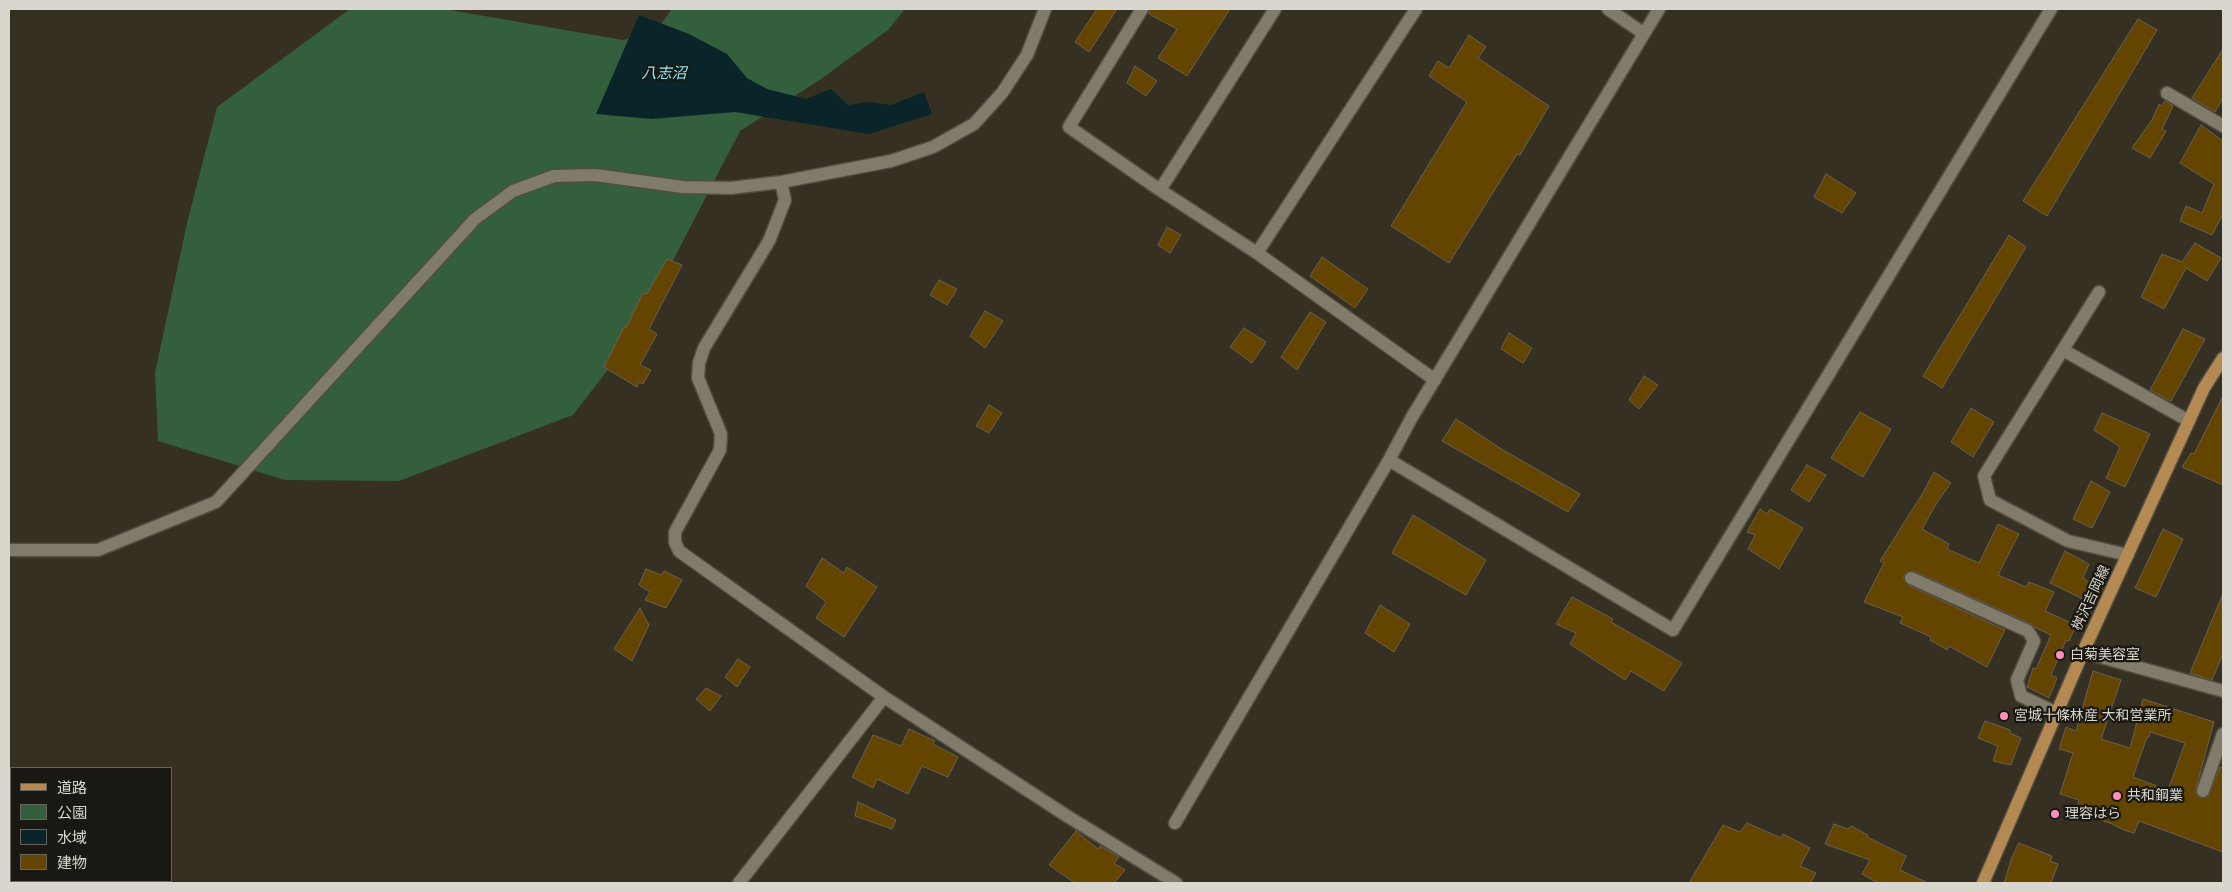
<!DOCTYPE html>
<html>
<head>
<meta charset="utf-8">
<style>
	body { margin:0 }
	#map { position:relative; width:2232px; height:892px; overflow:hidden; background:#353022; font-family:"Public Sans","Noto Sans JP",sans-serif }
	canvas { display:block }
	.frame { position:absolute; inset:0; border:10px solid #d9d7cd; pointer-events:none }
	.legend { position:absolute; left:10px; top:767px; width:162px; height:115px; box-sizing:border-box; background:#1a1812; border:1px solid #66645d; margin:0; padding:6px 9px; list-style:none; font-size:15px; color:#d9d7cd }
	.legend li { display:flex; align-items:center; gap:10px; height:25px }
	.legend b { width:25px; border:1px solid #66645d }
</style>
</head>
<body>
<div id="map">
<canvas width="2232" height="892"></canvas>
<div class="frame"></div>
<ul class="legend">
<li><b style="height:6px;background:#b58952"></b>道路</li>
<li><b style="height:14px;background:#345f3c"></b>公園</li>
<li><b style="height:14px;background:#09252a"></b>水域</li>
<li><b style="height:14px;background:#644500"></b>建物</li>
</ul>
</div>
<script>
const g = document.querySelector('canvas').getContext('2d');
g.lineJoin = 'round';
function fillPath(path, color) {
  g.fillStyle = color;
  g.fill(path, 'evenodd');
}
function shape(rows) {
  const path = new Path2D();
  for (const r of rows) {
    path.moveTo(r[0], r[1]);
    for (let i = 2; i < r.length; i += 2) path.lineTo(r[i], r[i + 1]);
  }
  return path;
}
function strokePath(path, color, width, dash) {
  g.strokeStyle = color;
  g.lineWidth = width;
  g.lineCap = dash ? 'butt' : 'round';
  g.setLineDash(dash || []);
  g.stroke(path);
}
function label(font, color, halo, rows, align = 'center') {
  g.font = font + ' "Public Sans","Noto Sans JP",sans-serif';
  g.lineWidth = 4.5;
  g.setLineDash([]);
  g.textBaseline = 'middle';
  g.strokeStyle = halo;
  g.fillStyle = color;
  for (const [text, x, y, turn = 0] of rows) {
    g.save();
    g.translate(x, y);
    g.rotate((+turn || 0) * Math.PI / 180);
    g.textAlign = isNaN(turn) ? turn : align;
    if (halo) g.strokeText(text, 0, 0);
    g.fillText(text, 0, 0);
    g.restore();
  }
}
fillPath(shape([
	[350,9,444,9,623,40,655,32,672,9,905,9,888,30,821,79,740,131,634,336,573,415,399,481,285,480,158,441,155,373,187,223,217,107]
]), '#345f3c');
fillPath(shape([
	[639,15,689,34,727,54,747,78,767,89,806,99,831,89,848,105,868,102,891,105,924,92,932,114,869,134,735,112,652,119,596,114]
]), '#09252a');
const building = shape([
	[1097,9,1117,9,1089,52,1075,42,1097,9],
	[1150,9,1230,9,1187,76,1158,58,1177,29,1149,14,1150,9],
	[2138,19,2157,30,2047,216,2023,201,2138,19],
	[1469,35,1486,47,1478,58,1549,106,1520,155,1517,154,1449,263,1391,226,1467,102,1429,76,1438,61,1449,68,1469,35],
	[2223,49,2223,98,2215,112,2192,98,2223,49],
	[1135,66,1157,81,1146,96,1127,83,1135,66],
	[2165,101,2173,106,2162,129,2166,131,2150,158,2132,148,2152,120,2159,104,2161,106,2165,101],
	[2201,125,2223,141,2223,214,2212,235,2180,221,2186,206,2202,213,2214,184,2180,163,2201,125],
	[1826,174,1856,193,1842,213,1814,197,1826,174],
	[1167,227,1181,235,1170,253,1158,245,1167,227],
	[2009,235,2026,247,1942,388,1923,376,2009,235],
	[2195,243,2221,258,2207,281,2186,268,2164,309,2141,297,2162,254,2182,262,2195,243],
	[1322,257,1368,289,1355,308,1310,276,1322,257],
	[667,259,682,265,649,329,657,334,640,365,651,370,643,384,639,382,637,387,604,367,624,327,626,328,643,293,647,294,667,259],
	[939,280,957,289,947,305,930,295,939,280],
	[985,311,1003,321,985,348,970,336,985,311],
	[1310,312,1326,322,1297,370,1281,357,1310,312],
	[1244,328,1266,342,1252,363,1230,347,1244,328],
	[2183,329,2205,339,2171,401,2150,390,2183,329],
	[1509,333,1532,348,1523,363,1501,349,1509,333],
	[1644,376,1658,385,1639,409,1629,400,1644,376],
	[2223,396,2223,485,2182,467,2191,453,2194,454,2223,396],
	[989,405,1002,413,989,433,976,426,989,405],
	[1971,408,1994,422,1973,457,1951,442,1971,408],
	[1860,412,1891,429,1863,477,1831,458,1860,412],
	[2102,413,2150,434,2125,487,2106,478,2120,447,2094,430,2102,413],
	[1456,419,1503,450,1580,494,1568,512,1442,441,1456,419],
	[1807,465,1826,475,1809,502,1791,490,1807,465],
	[1934,472,1951,483,1938,501,1922,529,1949,544,1947,549,1979,563,1998,524,2019,534,1998,575,2026,587,2029,582,2054,592,2045,611,2076,625,2069,641,2066,640,2051,675,2057,678,2049,698,2027,687,2033,668,2036,669,2051,635,2036,628,2031,624,1914,571,1906,572,1903,579,1908,585,2005,630,1987,667,1949,646,1947,650,1930,640,1931,637,1900,623,1903,617,1864,602,1884,563,1880,561,1924,491,1934,472],
	[2091,481,2110,492,2092,528,2073,519,2091,481],
	[1760,509,1767,514,1770,509,1803,528,1779,569,1748,549,1755,535,1747,532,1760,509],
	[1413,515,1486,560,1466,595,1392,553,1413,515],
	[2163,529,2183,539,2156,597,2135,588,2163,529],
	[2065,551,2089,564,2083,578,2098,588,2091,603,2050,583,2065,551],
	[822,558,844,573,847,567,877,587,844,637,816,618,826,602,806,586,822,558],
	[646,569,661,575,664,571,682,580,666,608,645,600,650,592,639,585,646,569],
	[2222,596,2223,654,2212,680,2190,673,2222,596],
	[1572,597,1613,619,1611,622,1682,663,1664,691,1631,671,1625,680,1570,644,1576,633,1556,624,1572,597],
	[1380,605,1410,624,1394,652,1365,633,1380,605],
	[640,608,649,625,632,661,614,649,640,608],
	[738,659,750,667,737,687,725,677,738,659],
	[2093,671,2121,680,2101,739,2130,748,2143,699,2214,722,2195,792,2200,798,2208,797,2220,767,2223,768,2223,852,2139,821,2134,833,2124,830,2110,823,2076,812,2079,800,2060,794,2073,753,2059,749,2066,727,2076,731,2093,671],
	[2150,732,2185,743,2168,790,2133,777,2147,737,2149,737,2150,732],
	[706,688,721,696,710,711,696,699,706,688],
	[1985,721,2010,730,2010,733,2021,738,2011,765,1993,761,1998,746,1978,738,1985,721],
	[909,729,935,741,933,744,958,757,948,777,922,766,908,794,877,779,873,788,852,777,873,735,901,746,909,729],
	[858,802,896,820,892,829,855,816,858,802],
	[1747,823,1781,838,1783,834,1810,848,1800,866,1816,873,1810,883,1689,883,1723,825,1740,832,1747,823],
	[1834,824,1848,829,1851,826,1868,835,1867,837,1906,856,1900,870,1928,883,1884,883,1876,882,1862,874,1870,860,1825,844,1834,824],
	[1076,831,1098,849,1100,846,1119,857,1114,863,1125,870,1114,883,1075,883,1049,865,1076,831],
	[2019,843,2052,856,2050,861,2058,864,2051,883,2004,883,2012,857,2019,843]
]);
fillPath(building, '#644500');
strokePath(building, '#6a6052', 1);
const minor = shape([
	[1142,9,1069,127,1160,190,1257,253,1435,380],
	[1608,9,1643,33],
	[2167,93,2223,126],
	[781,182,785,200,769,241,704,348,699,363,698,378,721,434,720,450,675,532,675,542,679,551,884,697,1067,816,1176,883],
	[1160,190,1275,9],
	[1257,253,1416,9],
	[2099,292,1984,476,1990,500,2068,541,2128,555],
	[2063,350,2189,421],
	[1389,460,1673,630,2051,9],
	[9,550,98,550,216,502,475,219,513,191,554,176,595,175,683,187,731,188,781,182,891,161,933,147,974,124,1002,93,1027,55,1045,9],
	[1911,578,2028,631,2034,641,2017,680,2021,696,2057,713],
	[2083,652,2223,691],
	[2203,791,2223,734],
	[9,795,11,798],
	[1175,823,1389,460,1412,417,1659,9],
	[79,881,81,883],
	[739,883,884,697]
]);
const major = shape([
	[1983,883,2083,652,2204,388,2223,358]
]);
strokePath(minor, '#514d41', 15);
strokePath(major, '#514d41', 15);
strokePath(minor, '#807b6b', 12);
strokePath(major, '#b58952', 12);
for (const [x, y, r, color] of [
	[2060,655,5,"#ff8eba"],
	[2004,716,5,"#ff8eba"],
	[2117,796,5,"#ff8eba"],
	[2055,814,5,"#ff8eba"]
]) {
  const dot = new Path2D();
  dot.arc(x, y, r, 0, 2 * Math.PI);
  g.fillStyle = color;
  g.fill(dot);
  strokePath(dot, '#1a1812', 2);
}
label('14px', '#d9d7cd', '#1a1812', [
	["桝沢吉岡線",2091,598,-65]
]);
label('14px', '#d9d7cd', '#1a1812', [
	["白菊美容室",2070,655],
	["宮城十條林産 大和営業所",2014,716],
	["共和鋼業",2127,796],
	["理容はら",2065,814]
], 'left');
label('italic 15px', '#8beafa', '#1a1812', [
	["八志沼",664,73]
]);
</script>
</body>
</html>
